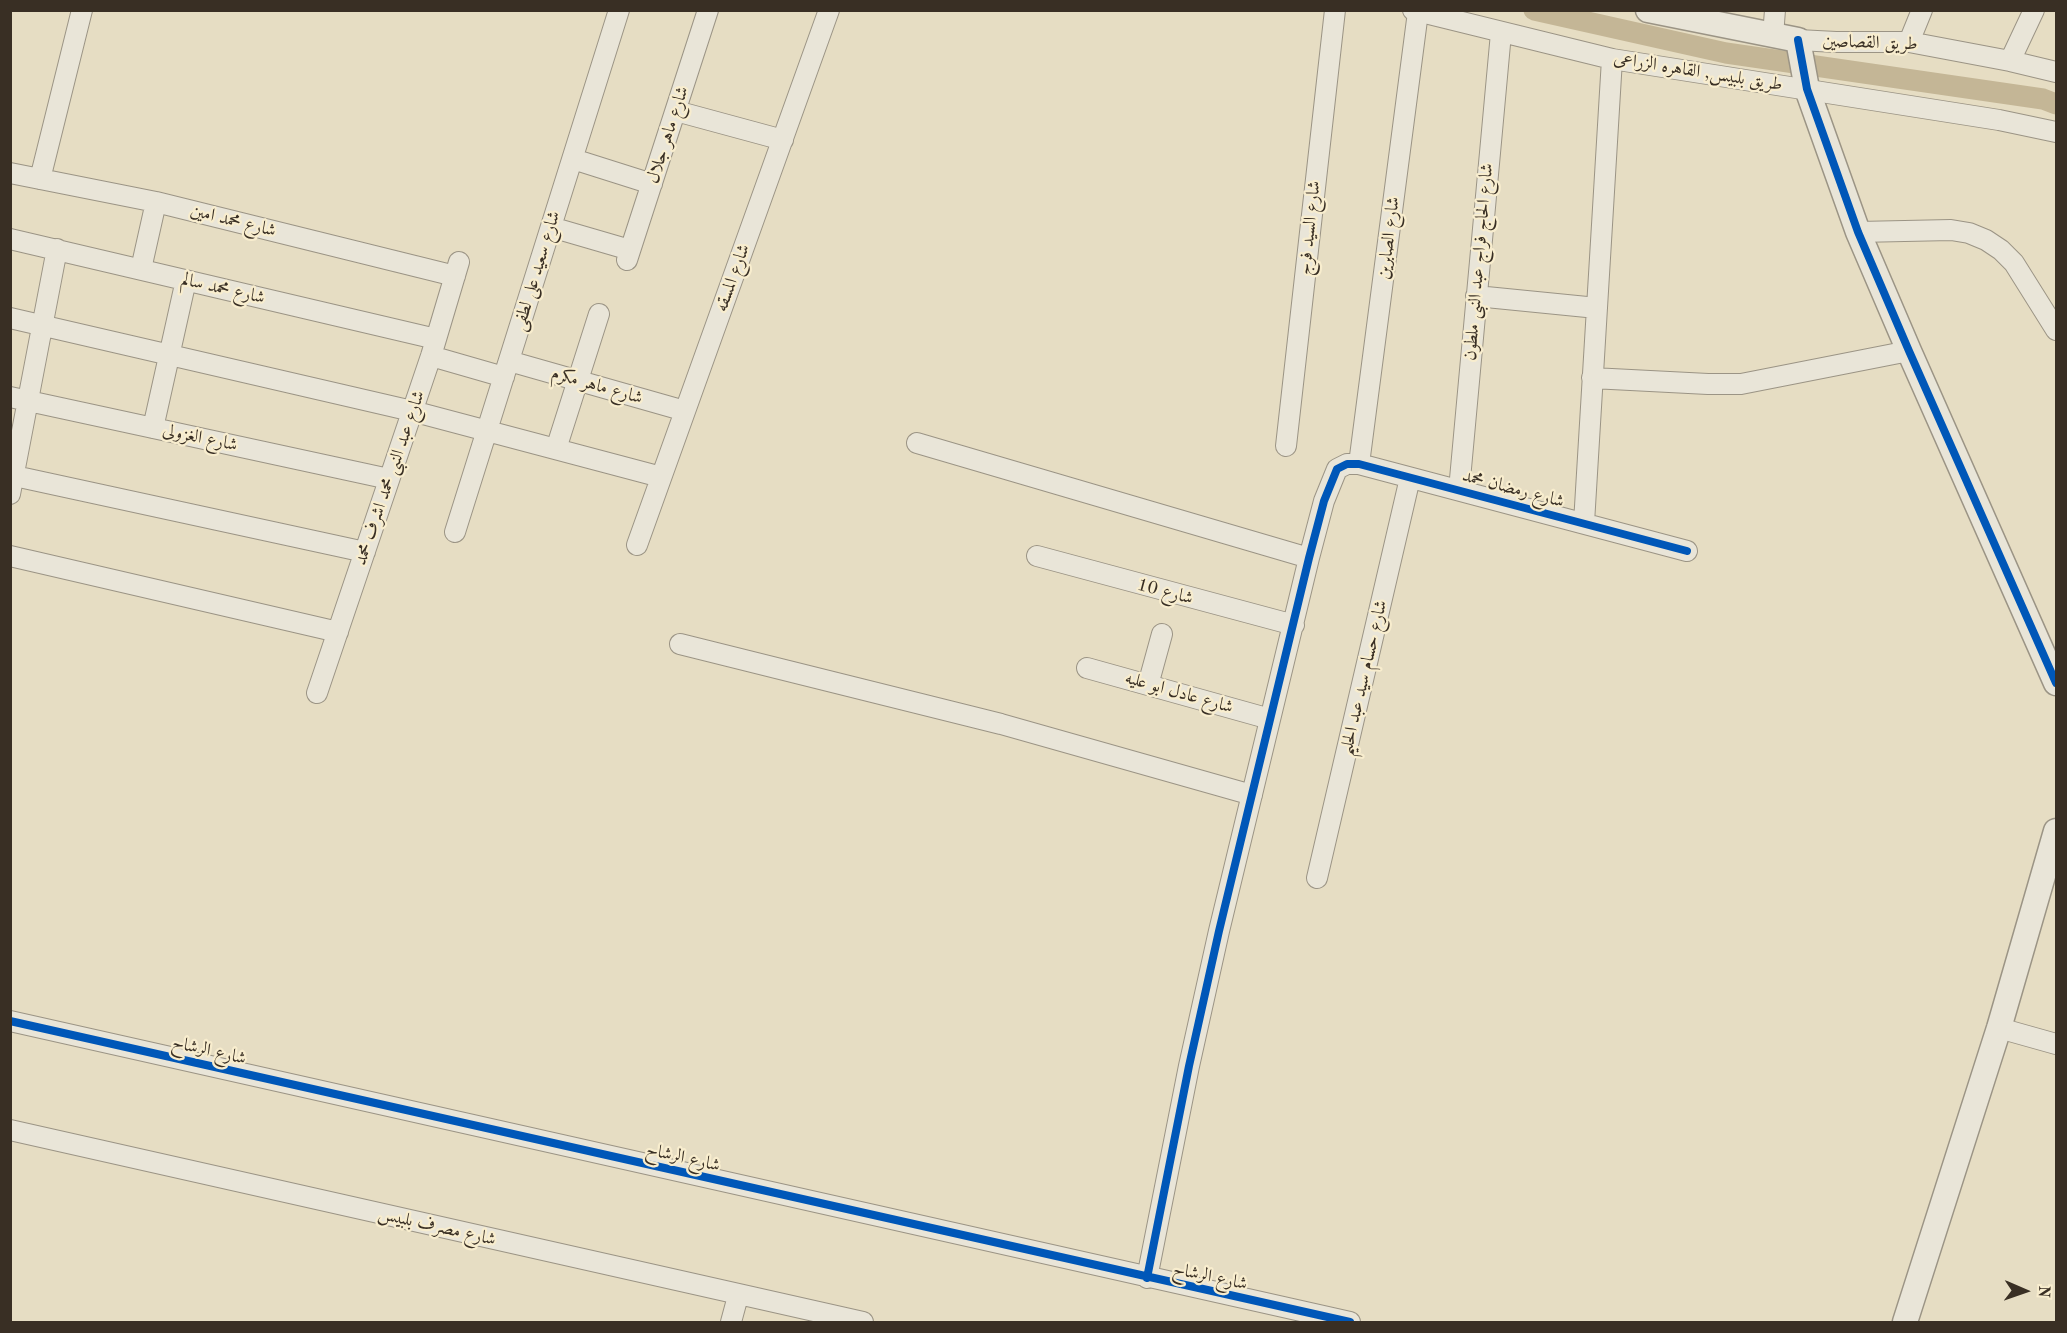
<!DOCTYPE html>
<html>
<head>
<meta charset="utf-8">
<style>
	body { margin:0 }
	#map { position:relative; width:2067px; height:1333px; overflow:hidden; background:#e6ddc3; font-family:"Old Standard TT",serif }
	canvas { display:block }
	.frame { position:absolute; inset:0; border:12px solid #392f24; pointer-events:none }
	.north { position:absolute; left:1995px; top:1261px; width:60px; height:60px; -webkit-text-stroke:4px #f8edce; paint-order:stroke; rotate:92deg; font-size:16px; font-weight:700; line-height:24px; text-align:center; color:#392f24 }
	.north::after { content:''; display:block; margin:auto; width:21px; height:27px; background:#392f24; clip-path:polygon(50% 0,100% 100%,50% 72%,0 100%) }
</style>
</head>
<body>
<div id="map">
<canvas width="2067" height="1333"></canvas>
<div class="frame"></div>
<div class="north">N</div>
</div>
<script>
const g = document.querySelector('canvas').getContext('2d');
g.lineJoin = 'round';
function shape(rows) {
  const path = new Path2D();
  for (const r of rows) {
    path.moveTo(r[0], r[1]);
    for (let i = 2; i < r.length; i += 2) path.lineTo(r[i], r[i + 1]);
  }
  return path;
}
function strokePath(path, color, width, dash) {
  g.strokeStyle = color;
  g.lineWidth = width;
  g.lineCap = dash ? 'butt' : 'round';
  g.setLineDash(dash || []);
  g.stroke(path);
}
function label(font, color, halo, rows, align = 'center') {
  g.font = font + ' "Old Standard TT",Amiri,serif';
  g.lineWidth = 4.5;
  g.setLineDash([]);
  g.textBaseline = 'middle';
  g.strokeStyle = halo;
  g.fillStyle = color;
  for (const [text, x, y, turn = 0] of rows) {
    g.save();
    g.translate(x, y);
    g.rotate((+turn || 0) * Math.PI / 180);
    g.textAlign = isNaN(turn) ? turn : align;
    if (halo) g.strokeText(text, 0, 0);
    g.fillText(text, 0, 0);
    g.restore();
  }
}
strokePath(shape([
	[1534,10,1726,53,2043,99,2056,104]
]), '#c4b696', 21);
const minor = shape([
	[1413,10,1612,59,1999,120,2056,132],
	[1773,36,1775,10],
	[1798,40,1836,42,1909,42,2010,61,2056,72],
	[1909,42,1922,10],
	[2010,61,2034,10],
	[676,111,783,140],
	[573,159,652,184],
	[10,173,156,202,455,276],
	[40,179,82,10],
	[551,227,630,250],
	[1858,232,1951,230,1969,233,1986,240,2001,250,2014,263,2056,330],
	[10,239,436,339],
	[627,260,708,10],
	[141,269,156,202],
	[1476,296,1597,308],
	[10,318,412,411,661,477],
	[431,356,504,377],
	[509,361,685,411],
	[1592,378,1708,384,1741,384,1909,351],
	[10,397,389,479],
	[153,428,186,280],
	[917,443,1309,558],
	[1286,446,1335,10],
	[556,449,599,314],
	[1359,464,1418,12],
	[10,475,365,552],
	[1459,490,1501,33],
	[10,494,57,249],
	[1584,523,1612,59],
	[455,532,619,10],
	[637,545,829,10],
	[10,556,338,632],
	[1037,556,1294,625],
	[680,644,1001,724,1252,795],
	[1087,668,1270,719],
	[1148,685,1162,634],
	[317,693,431,356,459,262],
	[1317,878,1410,478],
	[10,1021,1350,1322],
	[1999,1028,2056,1044],
	[10,1130,863,1322],
	[1147,1278,1189,1066,1219,931,1309,558,1324,501,1337,469,1347,464,1359,464,1687,551],
	[731,1322,738,1296]
]);
const tertiary = shape([
	[1648,10,1798,40,1807,89,1858,232,1909,351,2056,683],
	[1905,1322,1999,1028,2056,831]
]);
strokePath(minor, '#9b9485', 22);
strokePath(tertiary, '#9b9485', 27);
strokePath(minor, '#e9e5d8', 20);
strokePath(tertiary, '#e9e5d8', 24);
strokePath(shape([
	[1798,40,1807,89,1858,232,1909,351,2056,683],
	[10,1021,1350,1322],
	[1147,1278,1189,1066,1219,931,1309,558,1324,501,1337,469,1347,464,1359,464,1687,551]
]), '#0057b8', 8);
label('18px', '#392f24', '#f8edce', [
	["طريق القصاصين",1870,43,2],
	["طريق بلبيس, القاهره الزراعى",1698,72,9],
	["شارع ماهر جلال",668,135,-72],
	["شارع محمد امين",233,221,14],
	["شارع السيد فرج",1310,228,-84],
	["شارع الصابرين",1389,238,-83],
	["شارع الحاج فراج عبد النبى ملطون",1479,262,-85],
	["شارع سعيد على لطفى",537,271,-73],
	["شارع المسقه",733,278,-70],
	["شارع محمد سالم",223,289,13],
	["شارع ماهر مكرم",597,386,16],
	["شارع الغزولى",200,438,12],
	["شارع عبد النبى محمد اشرف محمد",390,478,-71],
	["شارع رمضان محمد",1513,489,15],
	["شارع 10",1165,592,15],
	["شارع حسام سيد عبد الحليم",1364,678,-77],
	["شارع عادل ابو عليه",1179,693,16],
	["شارع الرشاح",209,1051,13],
	["شارع الرشاح",683,1158,13],
	["شارع مصرف بلبيس",437,1227,13],
	["شارع الرشاح",1210,1277,12]
]);
</script>
</body>
</html>
